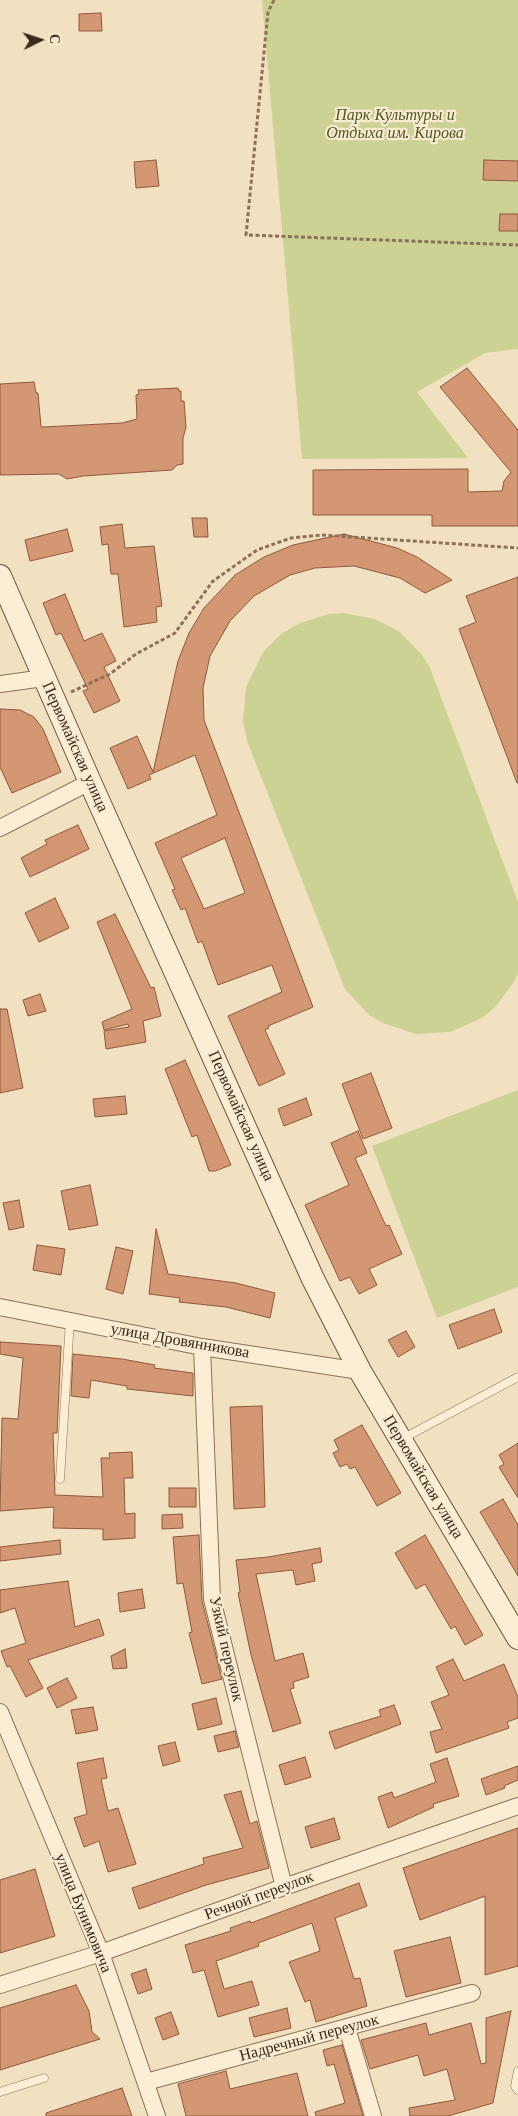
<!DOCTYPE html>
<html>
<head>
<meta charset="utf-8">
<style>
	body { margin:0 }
	#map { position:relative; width:518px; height:2116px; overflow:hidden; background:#f2e1c1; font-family:"Libre Baskerville",serif }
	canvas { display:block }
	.north { position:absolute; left:15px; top:15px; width:50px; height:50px; -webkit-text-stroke:4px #f8ebd1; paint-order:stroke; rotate:86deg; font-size:14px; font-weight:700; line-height:20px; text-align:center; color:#3b2a1c }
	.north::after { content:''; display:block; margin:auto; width:18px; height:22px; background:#3b2a1c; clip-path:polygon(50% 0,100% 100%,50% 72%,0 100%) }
</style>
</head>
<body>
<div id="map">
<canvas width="518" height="2116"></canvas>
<div class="north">С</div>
</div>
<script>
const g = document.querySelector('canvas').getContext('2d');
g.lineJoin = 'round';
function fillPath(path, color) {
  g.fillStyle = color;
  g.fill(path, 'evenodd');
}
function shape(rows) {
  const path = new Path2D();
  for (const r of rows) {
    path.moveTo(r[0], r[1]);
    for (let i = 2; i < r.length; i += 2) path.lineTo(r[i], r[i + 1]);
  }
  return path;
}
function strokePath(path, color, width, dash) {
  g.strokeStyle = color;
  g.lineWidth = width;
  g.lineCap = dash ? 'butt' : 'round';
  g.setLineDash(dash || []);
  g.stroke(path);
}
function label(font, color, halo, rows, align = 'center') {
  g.font = font + ' "Libre Baskerville",serif';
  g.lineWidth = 4.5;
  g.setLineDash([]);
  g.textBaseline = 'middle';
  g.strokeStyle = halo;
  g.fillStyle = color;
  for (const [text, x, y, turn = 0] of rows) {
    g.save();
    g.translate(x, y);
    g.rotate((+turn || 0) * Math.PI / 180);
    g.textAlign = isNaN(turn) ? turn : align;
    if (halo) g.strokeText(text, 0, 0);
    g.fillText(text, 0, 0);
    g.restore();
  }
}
fillPath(shape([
	[262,0,518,0,518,349,485,353,417,392,468,458,302,459],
	[343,613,375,619,400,632,422,655,430,668,518,902,518,973,514,982,495,1007,482,1018,450,1032,416,1034,383,1023,369,1015,345,989,247,741,243,721,246,687,263,652,281,634,300,623,329,614],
	[518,1090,518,1287,437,1318,372,1146]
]), '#ccd194');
const building = shape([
	[101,13,102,31,79,31,79,14,101,13],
	[156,160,159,186,136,188,134,162,156,160],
	[484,160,518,161,518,181,483,180,484,160],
	[500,214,518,214,518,231,499,231,500,214],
	[467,368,518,430,518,526,432,526,432,515,313,515,313,470,468,469,468,492,502,491,504,481,511,472,440,387,467,368],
	[34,382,36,393,38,393,41,427,43,427,122,423,137,419,136,395,139,394,138,390,178,388,179,391,181,391,181,401,184,401,186,427,183,438,183,464,177,465,172,470,83,476,67,479,59,474,0,475,0,384,34,382],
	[192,518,207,518,208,537,194,537,192,518],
	[122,524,125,548,154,546,162,606,156,607,157,622,124,627,118,574,111,574,108,544,102,545,100,527,122,524],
	[67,529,73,551,30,561,25,540,67,529],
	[344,534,397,548,417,557,452,580,425,593,400,578,354,566,315,568,290,575,254,596,230,621,210,656,203,688,204,720,313,1007,268,1026,269,1028,265,1030,285,1074,259,1086,228,1016,282,992,272,965,218,985,202,941,198,943,185,908,181,910,172,890,175,889,155,843,217,815,195,755,149,775,151,779,128,789,110,748,137,736,153,772,178,661,189,633,204,608,235,575,264,557,293,545,344,534],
	[225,838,245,893,204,909,181,858,225,838],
	[518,577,518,783,517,783,459,629,476,622,466,596,518,577],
	[65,594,84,641,102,633,116,661,104,667,120,701,94,713,83,691,88,689,61,633,56,635,43,603,65,594],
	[0,709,20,710,34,717,43,729,61,772,12,793,0,767,0,709],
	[78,825,89,849,30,877,21,858,47,844,45,840,78,825],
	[55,898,69,928,39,942,25,913,55,898],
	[115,914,151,988,154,987,161,1016,143,1021,146,1042,106,1049,104,1031,129,1027,128,1024,104,1030,102,1022,132,1009,97,922,115,914],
	[40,994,46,1011,28,1016,23,1000,40,994],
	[0,1009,7,1009,23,1088,0,1093,0,1009],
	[185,1060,231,1165,215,1171,209,1171,197,1135,192,1137,165,1069,185,1060],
	[371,1073,392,1128,363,1139,342,1084,371,1073],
	[125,1096,127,1114,95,1117,93,1099,125,1096],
	[306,1098,312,1115,284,1126,278,1109,306,1098],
	[358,1131,367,1153,355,1158,386,1226,389,1225,402,1254,369,1269,377,1285,359,1294,350,1277,340,1281,305,1205,349,1185,331,1143,358,1131],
	[90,1185,98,1225,69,1230,61,1191,90,1185],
	[19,1200,24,1227,9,1230,3,1203,19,1200],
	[156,1229,168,1274,236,1283,275,1293,270,1318,226,1307,179,1302,180,1298,149,1294,156,1229],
	[37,1245,65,1249,61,1275,33,1270,37,1245],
	[116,1247,133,1251,123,1294,106,1289,116,1247],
	[494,1309,502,1332,458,1349,449,1325,494,1309],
	[406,1331,415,1347,398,1357,388,1340,406,1331],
	[0,1342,61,1346,57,1433,53,1433,55,1495,103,1497,101,1458,110,1458,109,1453,132,1452,133,1478,124,1478,125,1514,135,1513,135,1538,103,1540,103,1529,53,1528,54,1507,0,1511,2,1418,18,1419,23,1358,0,1354,0,1342],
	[73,1354,122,1359,155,1365,154,1368,193,1373,193,1396,127,1389,127,1386,91,1380,89,1398,71,1396,73,1354],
	[262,1406,265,1507,234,1509,230,1407,262,1406],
	[362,1425,401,1493,377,1506,355,1467,350,1469,347,1464,340,1467,333,1453,339,1450,334,1440,362,1425],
	[518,1443,518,1498,499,1467,504,1464,499,1455,518,1443],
	[169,1488,196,1488,196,1507,169,1507,169,1488],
	[503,1499,518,1525,518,1576,480,1512,503,1499],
	[182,1514,183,1528,162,1529,162,1515,182,1514],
	[199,1535,202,1601,222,1679,202,1684,189,1633,192,1632,183,1583,177,1584,173,1537,199,1535],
	[425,1535,483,1635,465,1645,455,1626,451,1629,425,1584,416,1589,395,1553,425,1535],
	[60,1540,61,1554,0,1561,0,1547,60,1540],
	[320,1548,322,1562,312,1564,315,1581,296,1585,293,1570,256,1574,275,1661,303,1653,309,1677,293,1682,294,1688,290,1689,301,1723,273,1732,251,1655,238,1593,240,1592,236,1560,268,1557,320,1548],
	[68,1581,75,1627,99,1619,104,1635,28,1660,43,1688,26,1697,10,1666,7,1667,1,1651,26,1643,15,1608,0,1613,0,1590,68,1581],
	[142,1589,145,1608,120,1612,118,1593,142,1589],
	[125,1649,127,1668,113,1669,111,1656,125,1649],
	[453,1659,464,1681,504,1664,518,1697,518,1718,507,1722,509,1728,436,1753,430,1732,442,1729,431,1702,449,1695,436,1667,453,1659],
	[67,1678,77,1698,57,1708,47,1688,67,1678],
	[216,1698,222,1724,198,1730,192,1704,216,1698],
	[394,1705,401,1724,335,1749,329,1732,381,1716,379,1710,394,1705],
	[93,1707,98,1730,76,1734,71,1710,93,1707],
	[235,1731,239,1747,218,1752,214,1736,235,1731],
	[175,1742,180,1761,163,1766,158,1746,175,1742],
	[305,1757,311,1777,285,1785,279,1765,305,1757],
	[103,1758,107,1778,101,1779,108,1811,118,1808,136,1864,108,1872,99,1841,84,1847,74,1818,87,1814,77,1763,103,1758],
	[447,1758,459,1796,433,1804,434,1807,388,1828,378,1797,392,1792,394,1798,436,1782,430,1764,447,1758],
	[518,1766,518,1780,504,1786,505,1788,486,1795,481,1779,518,1766],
	[241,1791,250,1824,257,1821,269,1868,206,1885,139,1909,132,1888,204,1864,203,1858,243,1848,224,1795,241,1791],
	[334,1818,340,1839,311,1848,305,1827,334,1818],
	[518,1828,518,1966,485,1975,485,1896,420,1920,403,1868,518,1828],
	[35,1869,55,1936,0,1953,0,1880,35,1869],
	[359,1883,367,1906,335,1918,354,1979,360,1978,367,2006,316,2022,310,2000,305,2002,289,1962,320,1951,312,1923,258,1943,259,1946,216,1961,224,1989,252,1981,259,2005,218,2017,204,1970,193,1973,185,1945,231,1931,230,1928,250,1921,251,1923,359,1883],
	[450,1937,461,1983,406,1997,394,1951,450,1937],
	[146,1969,152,1989,138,1994,131,1974,146,1969],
	[76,1985,89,2011,92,2032,100,2039,0,2070,0,2008,76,1985],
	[287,2008,291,2028,254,2037,249,2018,287,2008],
	[511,2011,493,2103,448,2116,410,2116,409,2108,455,2100,447,2069,424,2076,418,2055,370,2069,361,2040,426,2023,429,2035,471,2023,481,2064,486,2063,486,2018,511,2011],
	[171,2012,179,2034,163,2040,155,2018,171,2012],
	[342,2045,363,2116,316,2116,315,2112,345,2103,334,2064,327,2066,323,2050,342,2045],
	[226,2071,230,2089,297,2073,308,2116,186,2116,178,2084,226,2071],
	[122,2088,132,2116,46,2116,46,2113,122,2088]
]);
fillPath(building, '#d39774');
strokePath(building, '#8e583a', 1);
const lane = shape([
	[402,1439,518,1377],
	[60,1479,70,1320],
	[518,2071,515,2086,518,2090],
	[0,2092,44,2078]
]);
const street = shape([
	[0,684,44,678],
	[0,828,90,782],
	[0,1307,202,1347,360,1371],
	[202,1347,212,1599,284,1887],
	[0,1712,101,1953,157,2116],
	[0,1985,101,1953,284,1887,518,1806],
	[347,2028,373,2116],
	[146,2082,472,1993]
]);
const secondary = shape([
	[0,576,90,782,313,1279,360,1371,518,1638]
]);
strokePath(lane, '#8d7157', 9);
strokePath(street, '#8d7157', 18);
strokePath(secondary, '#6f523a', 24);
strokePath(shape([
	[274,0,268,12,246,235,518,245],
	[71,692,110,674,136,654,175,633,213,581,257,550,291,538,322,535,518,548]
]), '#8d7157', 3, [4, 2.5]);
strokePath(lane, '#fceed5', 8);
strokePath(street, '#fceed5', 16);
strokePath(secondary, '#fceed5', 22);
label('italic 16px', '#4e5a21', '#f8ebd1', [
	["Парк Культуры и",395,115],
	["Отдыха им. Кирова",395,133]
]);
label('16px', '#3b2a1c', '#f8ebd1', [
	["Первомайская улица",75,747,66],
	["Первомайская улица",241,1116,66],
	["улица Дровянникова",180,1341,10],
	["Первомайская улица",423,1477,59],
	["Узкий переулок",226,1649,77],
	["Речной переулок",259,1896,-20],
	["улица Бунимовича",83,1913,68],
	["Надречный переулок",309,2038,-15]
]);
</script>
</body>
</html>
